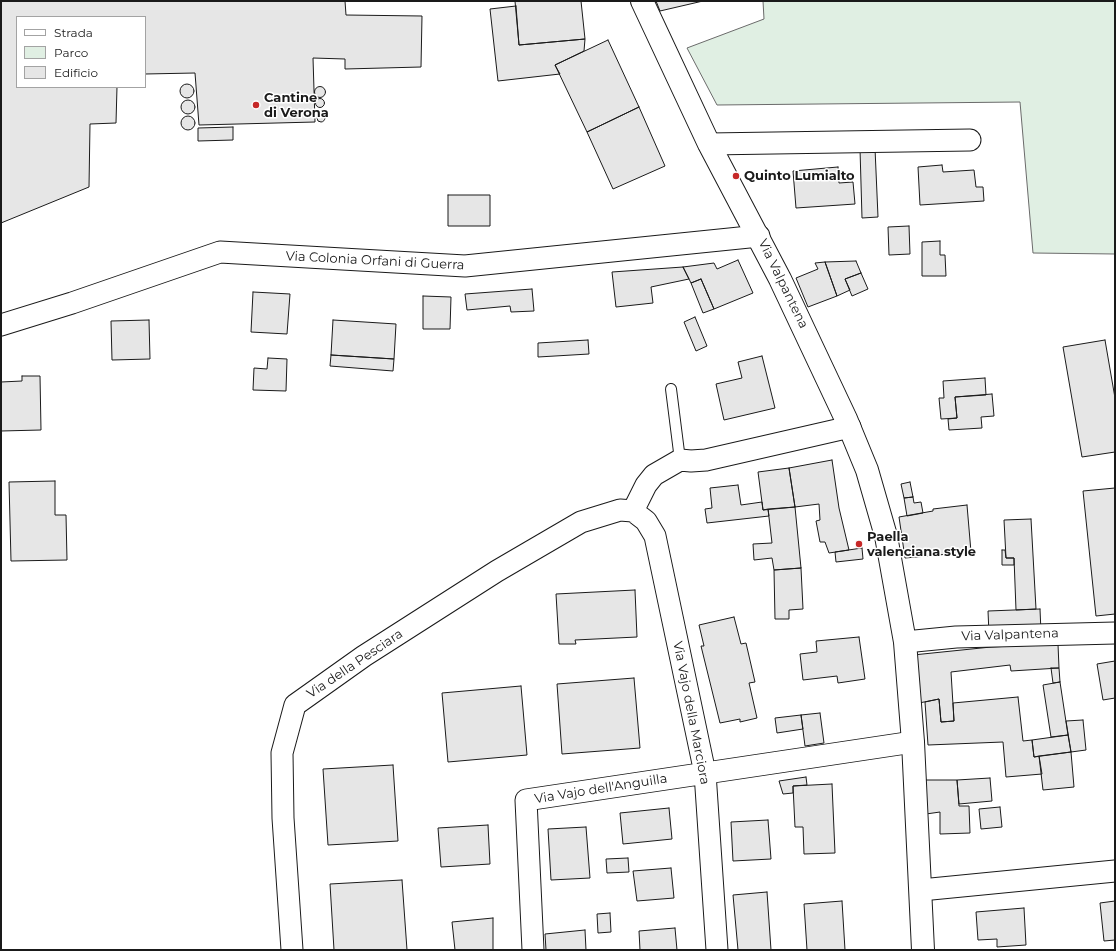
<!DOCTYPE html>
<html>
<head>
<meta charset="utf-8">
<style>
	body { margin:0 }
	#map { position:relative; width:1116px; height:951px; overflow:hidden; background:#fff; font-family:Montserrat,sans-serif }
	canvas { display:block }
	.frame { position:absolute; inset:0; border:2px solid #1a1a1a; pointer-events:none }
	.legend { position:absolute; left:16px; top:16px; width:130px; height:72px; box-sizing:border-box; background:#fff; border:1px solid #a3a3a3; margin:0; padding:5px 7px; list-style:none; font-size:12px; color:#1a1a1a }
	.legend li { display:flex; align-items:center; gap:8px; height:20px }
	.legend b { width:20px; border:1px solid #a3a3a3 }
</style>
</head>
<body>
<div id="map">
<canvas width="1116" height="951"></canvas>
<div class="frame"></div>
<ul class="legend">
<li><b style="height:5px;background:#fff"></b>Strada</li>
<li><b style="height:11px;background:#e0efe3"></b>Parco</li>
<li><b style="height:11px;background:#e6e6e6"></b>Edificio</li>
</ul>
</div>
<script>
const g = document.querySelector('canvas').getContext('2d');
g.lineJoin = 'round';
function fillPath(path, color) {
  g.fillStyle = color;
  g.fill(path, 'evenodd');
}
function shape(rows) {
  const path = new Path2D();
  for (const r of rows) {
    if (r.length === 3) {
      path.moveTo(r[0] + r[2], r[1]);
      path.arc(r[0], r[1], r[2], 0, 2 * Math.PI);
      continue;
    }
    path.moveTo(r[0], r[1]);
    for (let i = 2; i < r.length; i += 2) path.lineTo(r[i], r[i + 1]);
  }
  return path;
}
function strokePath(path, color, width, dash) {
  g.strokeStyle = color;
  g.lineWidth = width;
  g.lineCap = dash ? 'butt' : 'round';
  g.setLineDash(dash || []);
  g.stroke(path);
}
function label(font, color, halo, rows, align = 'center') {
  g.font = font + ' Montserrat,sans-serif';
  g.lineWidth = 3;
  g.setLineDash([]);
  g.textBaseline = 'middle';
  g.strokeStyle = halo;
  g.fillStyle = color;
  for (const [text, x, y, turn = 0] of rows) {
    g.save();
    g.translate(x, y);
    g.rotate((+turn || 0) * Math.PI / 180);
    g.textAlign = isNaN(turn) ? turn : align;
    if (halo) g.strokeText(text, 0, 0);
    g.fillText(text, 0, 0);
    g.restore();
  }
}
const green = shape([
	[763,1,1115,1,1115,254,1033,253,1020,102,717,105,687,48,764,19,763,1]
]);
fillPath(green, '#e0efe3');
strokePath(green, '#6a6a6a', 1);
const building = shape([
	[1,1,345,1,346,15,422,16,421,67,345,69,345,59,313,58,315,122,199,125,195,73,145,74,145,17,17,17,17,87,117,87,116,123,90,124,89,187,1,223,1,1],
	[515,1,581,1,585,39,519,45,515,1],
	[656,1,703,1,660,11,656,1],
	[516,6,519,45,585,39,584,51,555,65,560,74,498,81,490,9,516,6],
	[608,40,639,107,587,132,555,65,608,40],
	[187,91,7],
	[320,92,5.5],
	[320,103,4.5],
	[188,107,7],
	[639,107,665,166,613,189,587,132,639,107],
	[321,118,4],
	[188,123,7],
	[233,127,233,140,198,141,198,128,233,127],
	[875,148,878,217,862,218,860,149,875,148],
	[942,165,943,172,974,170,976,187,983,187,984,201,920,205,918,167,942,165],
	[838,167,839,183,853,182,855,204,796,208,793,171,838,167],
	[448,195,490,195,490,226,448,226,448,195],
	[909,226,910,254,889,255,888,227,909,226],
	[940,241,940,255,945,255,946,276,922,276,922,242,940,241],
	[738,260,753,293,714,309,701,279,691,283,683,267,714,263,717,269,738,260],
	[856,261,861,273,845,279,850,290,837,296,825,262,856,261],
	[825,262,837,296,808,307,796,278,818,269,815,263,825,262],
	[683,267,689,279,651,287,653,303,616,307,612,272,683,267],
	[861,273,868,289,852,296,845,279,861,273],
	[701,279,714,309,703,313,691,283,701,279],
	[532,289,534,311,511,312,510,306,467,310,465,294,532,289],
	[253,292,290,294,287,334,251,332,253,292],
	[423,296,451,297,450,329,423,329,423,296],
	[695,317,707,346,696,351,684,322,695,317],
	[149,320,150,359,112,360,111,321,149,320],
	[333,320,396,324,394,359,331,355,333,320],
	[588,340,589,354,538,357,538,343,588,340],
	[1105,340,1115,398,1115,452,1082,457,1063,347,1105,340],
	[331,355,394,359,393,371,330,366,331,355],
	[762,356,775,408,724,420,716,384,742,378,738,362,762,356],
	[268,358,287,359,286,391,253,390,254,368,267,369,268,358],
	[22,376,40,376,41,430,1,431,1,382,22,381,22,376],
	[985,378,986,395,955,397,957,418,941,419,939,398,944,398,943,381,985,378],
	[992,394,994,416,981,417,982,428,949,430,948,419,957,418,955,397,992,394],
	[832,460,839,508,849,550,829,553,825,542,820,542,816,521,820,520,819,504,795,507,789,468,832,460],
	[789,468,795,507,763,510,758,472,789,468],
	[55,481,55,515,66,515,67,560,11,561,9,482,55,481],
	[910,482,913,497,904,498,901,484,910,482],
	[738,485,741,505,762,502,763,510,768,509,769,516,707,523,705,509,712,508,710,488,738,485],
	[1115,488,1115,614,1096,616,1083,491,1115,488],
	[913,497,914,503,921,502,923,513,907,516,904,498,913,497],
	[967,505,971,552,905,558,899,517,933,511,933,509,967,505],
	[795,507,801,568,774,570,772,558,754,560,753,544,772,543,768,509,795,507],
	[1031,519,1036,609,1016,610,1014,558,1006,558,1004,520,1031,519],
	[862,548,863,559,836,562,835,552,862,548],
	[1002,550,1005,550,1006,558,1014,558,1014,565,1002,565,1002,550],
	[801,568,803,609,789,610,789,619,775,619,774,570,801,568],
	[635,590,637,637,575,640,576,644,559,644,556,594,635,590],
	[1040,609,1041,632,989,634,988,611,1040,609],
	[734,617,741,644,746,643,755,682,749,683,757,718,740,722,740,719,720,723,701,646,704,646,699,625,734,617],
	[859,637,865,679,838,683,837,676,803,680,800,654,817,652,816,641,859,637],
	[1058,644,1059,668,1011,671,1010,665,951,672,954,721,941,722,939,699,919,703,913,655,991,647,1058,644],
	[1115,661,1115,698,1103,700,1097,664,1115,661],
	[1051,668,1059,668,1060,682,1053,683,1051,668],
	[634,678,640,748,562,754,557,684,634,678],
	[1060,682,1068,735,1051,737,1043,685,1060,682],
	[521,686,527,755,448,762,442,693,521,686],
	[1018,697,1023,741,1032,740,1034,757,1039,756,1042,774,1006,777,1003,742,928,745,925,702,939,699,941,722,954,721,953,703,1018,697],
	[820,713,824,743,805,746,801,715,820,713],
	[801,715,803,729,777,733,775,718,801,715],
	[1083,720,1086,750,1071,752,1066,721,1083,720],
	[1068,735,1071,752,1034,757,1032,740,1068,735],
	[1071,752,1074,787,1043,790,1039,756,1071,752],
	[393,765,398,841,328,845,323,769,393,765],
	[806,777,807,785,793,786,793,793,783,794,779,781,806,777],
	[990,778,992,801,959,804,957,780,990,778],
	[924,780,957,780,959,806,969,806,970,833,940,834,940,812,926,814,924,780],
	[832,784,835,853,804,854,803,827,795,827,793,786,832,784],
	[1000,807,1002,827,981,829,979,809,1000,807],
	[669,808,672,839,623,844,620,813,669,808],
	[768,820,771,859,733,861,731,822,768,820],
	[488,825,490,864,441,867,438,828,488,825],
	[586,827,590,878,551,880,548,829,586,827],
	[628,858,629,872,607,873,606,859,628,858],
	[671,868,674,898,637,901,633,871,671,868],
	[402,880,407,950,334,950,330,884,402,880],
	[767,892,771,950,738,950,733,895,767,892],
	[842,901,845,950,807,950,804,904,842,901],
	[1115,901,1115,940,1104,941,1100,903,1115,901],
	[1024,908,1026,945,997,947,997,939,978,940,976,912,1024,908],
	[610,913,611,932,598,933,597,914,610,913],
	[493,918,493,950,455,950,452,922,493,918],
	[675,928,677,950,640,950,639,931,675,928],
	[585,930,586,950,546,950,545,934,585,930]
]);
fillPath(building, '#e6e6e6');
strokePath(building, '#1a1a1a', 1);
const service = shape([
	[671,389,680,460]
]);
const minor = shape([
	[709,144,970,140],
	[1,325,72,303,220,252,465,266,759,236],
	[633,511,646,521,655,536,705,773,717,950],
	[633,511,646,485,654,475,680,460,691,461,706,460,850,427],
	[905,642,956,637,1115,633],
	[921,890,1115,871],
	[292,950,283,818,282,753,295,705,364,656,497,571,581,522,620,510,633,511],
	[533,950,526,800,913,742]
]);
const tertiary = shape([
	[642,1,709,144,780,279,846,419,867,470,886,536,905,642,913,742,923,950]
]);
strokePath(service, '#1a1a1a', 12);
strokePath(minor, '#1a1a1a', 23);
strokePath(tertiary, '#1a1a1a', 24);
strokePath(service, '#fff', 10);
strokePath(minor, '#fff', 21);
strokePath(tertiary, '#fff', 22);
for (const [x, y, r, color] of [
	[256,105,4,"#c62828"],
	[736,176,4,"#c62828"],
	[859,544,4,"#c62828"]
]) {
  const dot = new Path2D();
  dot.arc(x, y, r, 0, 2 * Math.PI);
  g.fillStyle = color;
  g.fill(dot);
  strokePath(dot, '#fff', 1.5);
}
label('bold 13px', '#1a1a1a', '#fff', [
	["Cantine",264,98],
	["di Verona",264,113],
	["Quinto Lumialto",744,176],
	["Paella",867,537],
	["valenciana style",867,552]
], 'left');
label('13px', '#1a1a1a', '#fff', [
	["Via Colonia Orfani di Guerra",375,261,3],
	["Via Valpantena",783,284,64],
	["Via Valpantena",1010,635,-2],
	["Via della Pesciara",355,664,-34],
	["Via Vajo della Marciora",691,713,79],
	["Via Vajo dell'Anguilla",601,789,-9]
]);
</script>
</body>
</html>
